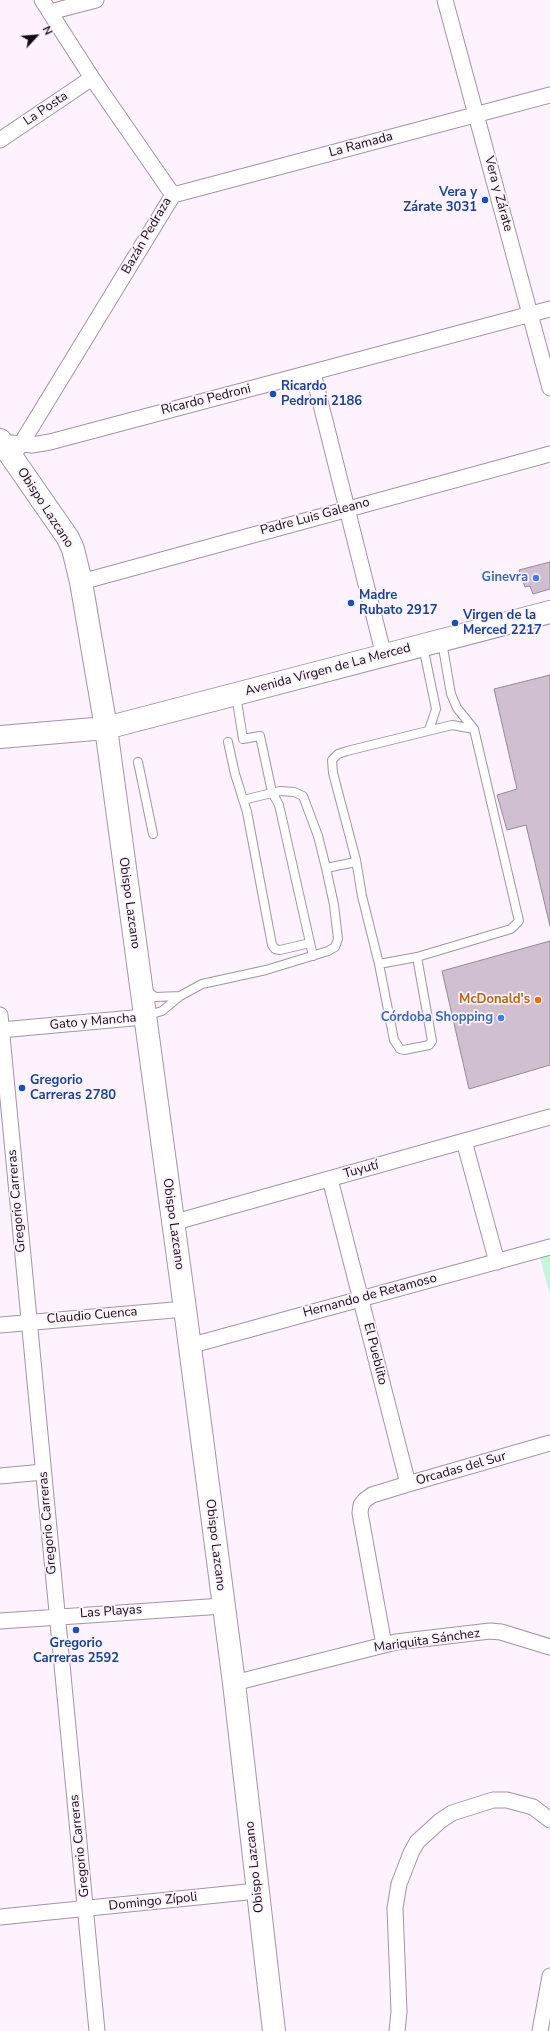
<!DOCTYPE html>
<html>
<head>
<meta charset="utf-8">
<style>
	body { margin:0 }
	#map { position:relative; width:550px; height:2031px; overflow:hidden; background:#fdf2fe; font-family:"Nunito Sans",sans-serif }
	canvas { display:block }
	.north { position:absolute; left:16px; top:16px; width:40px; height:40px; -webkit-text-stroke:3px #fdf2fe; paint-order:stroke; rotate:64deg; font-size:11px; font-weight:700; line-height:16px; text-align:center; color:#130d13 }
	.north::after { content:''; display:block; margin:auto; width:14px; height:18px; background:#130d13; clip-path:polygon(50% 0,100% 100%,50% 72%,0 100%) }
</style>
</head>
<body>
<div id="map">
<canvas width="550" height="2031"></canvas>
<div class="north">N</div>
</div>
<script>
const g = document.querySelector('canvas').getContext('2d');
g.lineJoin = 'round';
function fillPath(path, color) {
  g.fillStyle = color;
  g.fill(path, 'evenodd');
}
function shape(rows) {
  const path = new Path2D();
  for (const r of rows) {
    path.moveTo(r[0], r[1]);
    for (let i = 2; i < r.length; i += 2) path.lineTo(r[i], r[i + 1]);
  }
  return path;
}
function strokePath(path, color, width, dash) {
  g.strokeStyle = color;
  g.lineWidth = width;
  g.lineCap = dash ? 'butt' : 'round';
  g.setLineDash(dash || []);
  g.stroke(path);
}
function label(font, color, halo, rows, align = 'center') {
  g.font = font + ' "Nunito Sans",sans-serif';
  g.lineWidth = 3.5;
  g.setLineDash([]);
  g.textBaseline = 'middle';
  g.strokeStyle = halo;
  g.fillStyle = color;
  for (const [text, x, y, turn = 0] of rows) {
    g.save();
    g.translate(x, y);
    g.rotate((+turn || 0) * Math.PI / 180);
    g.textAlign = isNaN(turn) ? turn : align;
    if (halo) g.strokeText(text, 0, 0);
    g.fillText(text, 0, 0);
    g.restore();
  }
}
fillPath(shape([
	[550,1250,550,1295,539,1254]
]), '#c5f6d7');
const building = shape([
	[550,562,550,589,533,594,530,586,525,587,519,570,550,562],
	[550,675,550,926,526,825,507,830,497,795,517,789,494,689,550,675],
	[550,941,550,1065,469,1089,442,971,550,941]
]);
fillPath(building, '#d0bed1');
strokePath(building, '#989', 1);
const lane = shape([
	[442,642,451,694,457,708,474,729],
	[423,646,436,709,429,730],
	[236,695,243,739,260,736,272,792,279,805,313,956],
	[452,725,474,729,519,921,511,929,417,957,379,964,362,896,356,860,333,773,332,760,338,754,347,751,452,725],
	[228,742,235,774,247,812,272,945,275,949,280,950,310,943],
	[138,762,153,834],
	[326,868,356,862],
	[379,964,394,1040,400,1049,404,1050,429,1045,432,1041,417,957],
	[146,990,155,997,180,996],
	[145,1016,162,1011,180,996,202,984,266,970,328,951,335,947,338,939,334,905,326,868,318,836,303,796,294,792,280,791,243,800]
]);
const street = shape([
	[445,0,550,388],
	[50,12,96,0],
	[0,140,92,78],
	[173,195,550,95],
	[313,373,384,656],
	[0,442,32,445,50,442,550,309],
	[16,451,21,444,173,195,92,78,42,0],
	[81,582,550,454],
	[0,1015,97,2031],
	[0,1030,144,1017],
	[464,1141,497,1262],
	[330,1179,408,1484],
	[172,1223,550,1117],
	[0,1325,185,1309],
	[189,1346,550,1247],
	[0,1476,43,1472],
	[0,1621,223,1606],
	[384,1645,360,1513,361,1505,365,1500,372,1495,408,1484,550,1443],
	[234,1683,396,1642,490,1631,501,1632,550,1647],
	[0,1917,257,1891],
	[397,2031,399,2012,395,1908,399,1884,411,1853,417,1842,440,1821,452,1813,493,1800,507,1800,533,1807,550,1820],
	[540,2031,550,1976]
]);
const secondary = shape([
	[0,440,68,538,73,549,81,582,106,728,185,1309,234,1683,274,2031],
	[0,737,106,728,550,612]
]);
strokePath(lane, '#a493a5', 10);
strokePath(street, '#a493a5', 17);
strokePath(secondary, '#a493a5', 24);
strokePath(lane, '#fff', 8);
strokePath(street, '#fff', 15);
strokePath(secondary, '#fff', 22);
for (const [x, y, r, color] of [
	[485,200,4,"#1a4fb4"],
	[273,394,4,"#1a4fb4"],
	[536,578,4,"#3f7fe0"],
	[351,603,4,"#1a4fb4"],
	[455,623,4,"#1a4fb4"],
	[538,1000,4,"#e8710a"],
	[501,1018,4,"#3f7fe0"],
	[22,1088,4,"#1a4fb4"],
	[76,1630,4,"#1a4fb4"]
]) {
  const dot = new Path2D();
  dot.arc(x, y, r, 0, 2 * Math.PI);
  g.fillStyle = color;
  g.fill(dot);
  strokePath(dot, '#fdf2fe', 1.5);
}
label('13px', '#130d13', '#fdf2fe', [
	["La Posta",46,109,-34],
	["La Ramada",361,145,-15],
	["Vera y Zárate",498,194,75],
	["Bazán Pedraza",147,236,-60],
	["Ricardo Pedroni",206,400,-14],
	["Obispo Lazcano",45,508,57],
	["Padre Luis Galeano",315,517,-15],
	["Avenida Virgen de La Merced",328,670,-15],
	["Obispo Lazcano",129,903,82],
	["Gato y Mancha",93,1022,-5],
	["Tuyutí",361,1170,-16],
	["Gregorio Carreras",17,1201,-95],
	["Obispo Lazcano",173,1224,82],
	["Hernando de Retamoso",370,1296,-15],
	["Claudio Cuenca",92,1316,-5],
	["El Pueblito",375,1354,76],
	["Orcadas del Sur",461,1469,-16],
	["Gregorio Carreras",48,1523,-95],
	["Obispo Lazcano",215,1545,83],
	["Las Playas",111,1612,-4],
	["Mariquita Sánchez",427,1641,-8],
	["Gregorio Carreras",80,1846,-96],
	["Obispo Lazcano",255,1867,-96],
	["Domingo Zípoli",153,1902,-6]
]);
label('bold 13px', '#164399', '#fdf2fe', [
	["Vera y",477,193,"right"],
	["Zárate 3031",477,208,"right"],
	["Ricardo",281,387],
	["Pedroni 2186",281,402],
	["Madre",359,596],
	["Rubato 2917",359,611],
	["Virgen de la",463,616],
	["Merced 2217",463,631],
	["Gregorio",30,1081],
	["Carreras 2780",30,1096],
	["Gregorio",76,1644,"center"],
	["Carreras 2592",76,1659,"center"]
], 'left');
label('bold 13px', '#366cbe', '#fdf2fe', [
	["Ginevra",528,578],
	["Córdoba Shopping",493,1018]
], 'right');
label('bold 13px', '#c56008', '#fdf2fe', [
	["McDonald's",530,1000]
], 'right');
</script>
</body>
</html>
